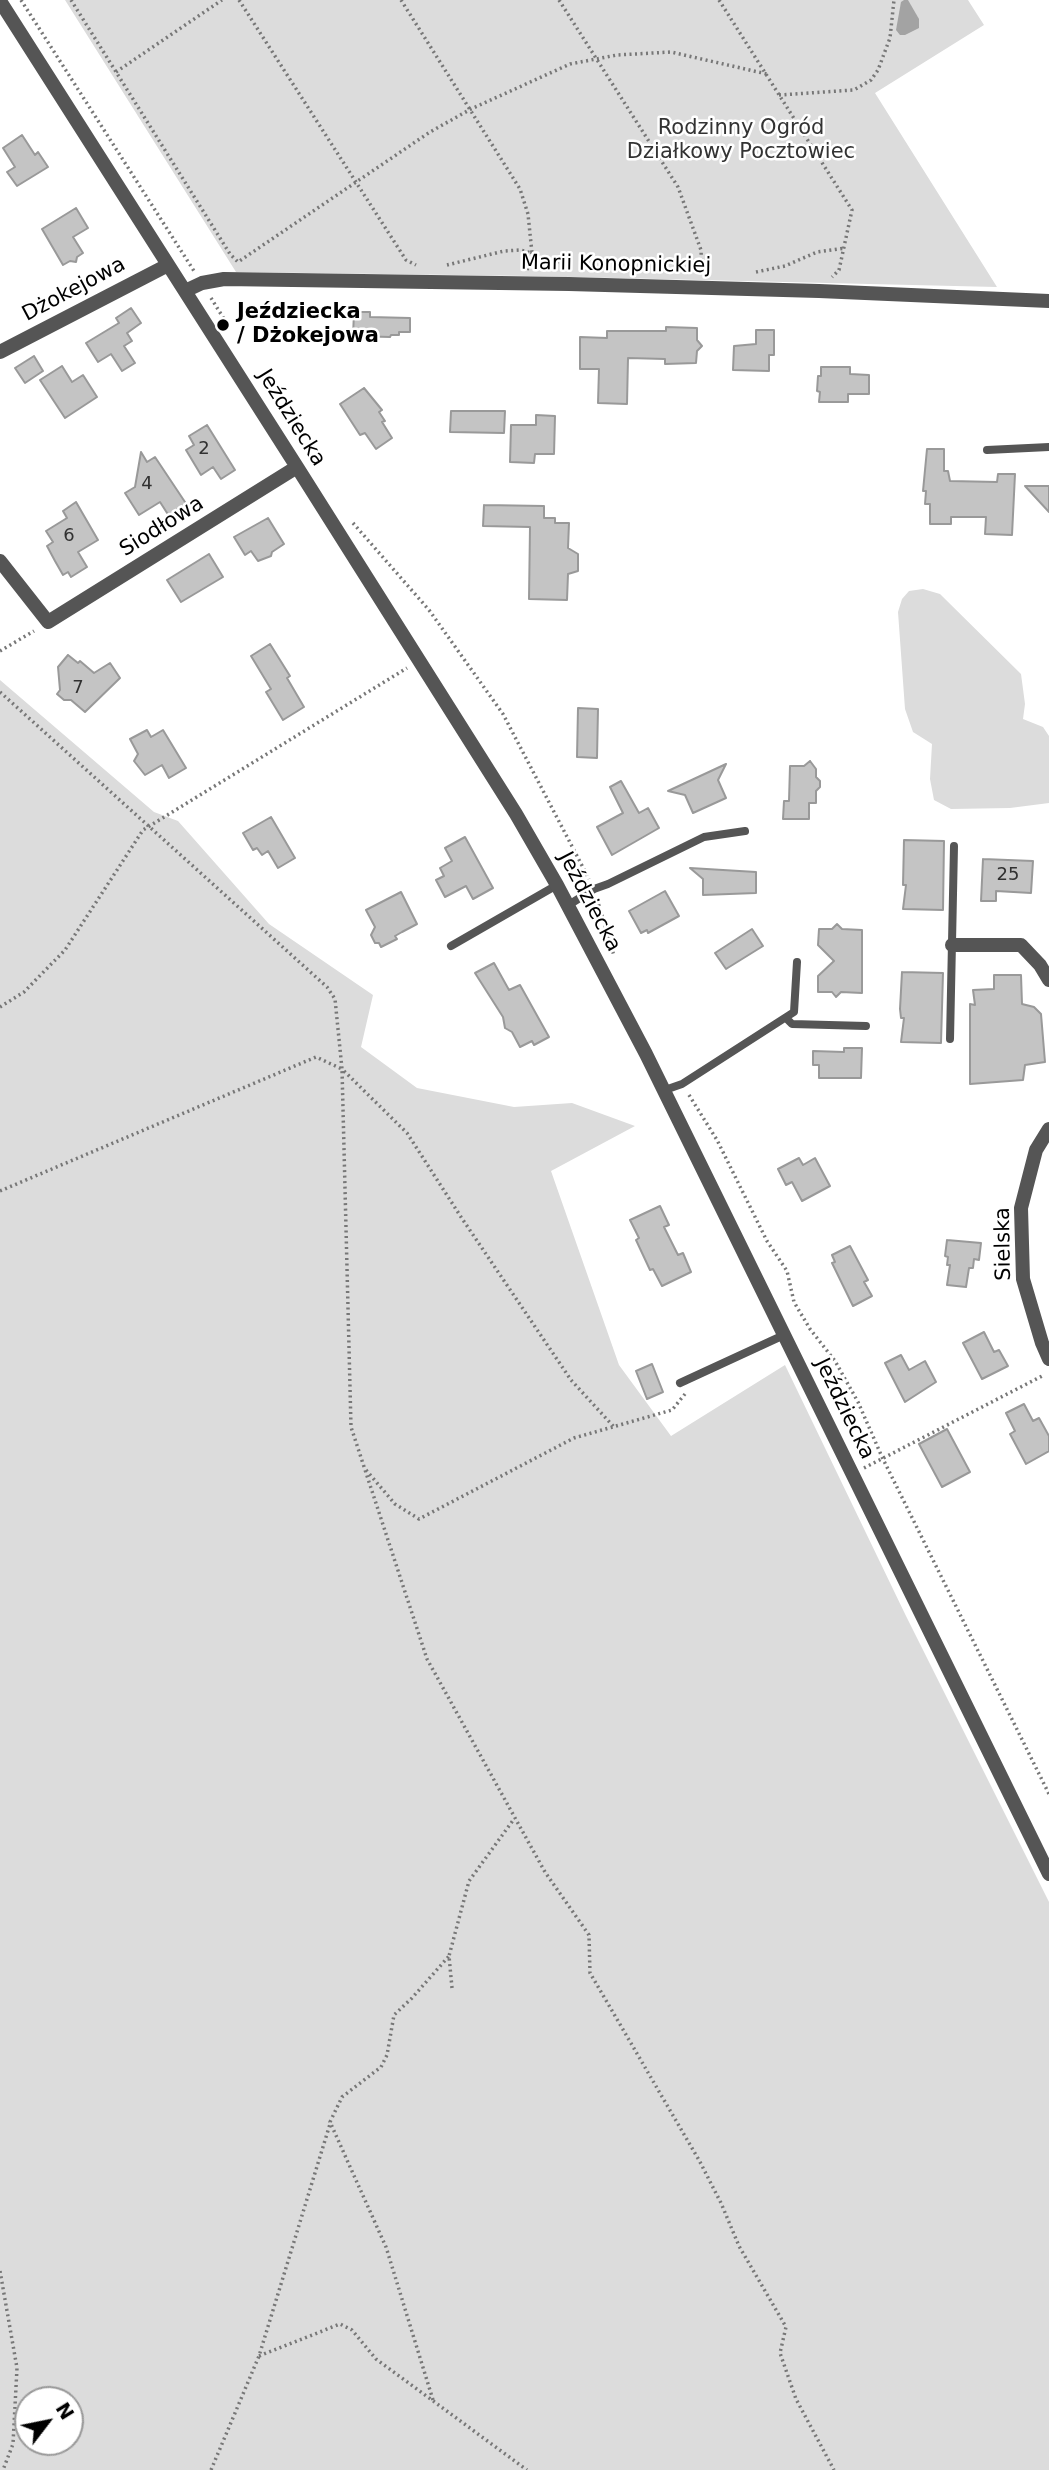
<!DOCTYPE html>
<html>
<head>
<meta charset="utf-8">
<style>
	body { margin:0 }
	#map { position:relative; width:1049px; height:2470px; overflow:hidden; background:#fff; font-family:"DejaVu Sans",sans-serif }
	canvas { display:block }
	.north { position:absolute; left:14px; top:2386px; width:70px; height:70px; box-sizing:border-box; background:#fff; border:2px solid #999; border-radius:50%; rotate:58deg; font-size:19px; font-weight:700; line-height:28px; text-align:center; color:#000 }
	.north::after { content:''; display:block; margin:auto; width:24px; height:32px; background:#000; clip-path:polygon(50% 0,100% 100%,50% 72%,0 100%) }
</style>
</head>
<body>
<div id="map">
<canvas width="1049" height="2470"></canvas>
<div class="north">N</div>
</div>
<script>
const g = document.querySelector('canvas').getContext('2d');
g.lineJoin = 'round';
function fillPath(path, color) {
  g.fillStyle = color;
  g.fill(path, 'evenodd');
}
function shape(rows) {
  const path = new Path2D();
  for (const r of rows) {
    path.moveTo(r[0], r[1]);
    for (let i = 2; i < r.length; i += 2) path.lineTo(r[i], r[i + 1]);
  }
  return path;
}
function strokePath(path, color, width, dash) {
  g.strokeStyle = color;
  g.lineWidth = width;
  g.lineCap = dash ? 'butt' : 'round';
  g.setLineDash(dash || []);
  g.stroke(path);
}
function label(font, color, halo, rows, align = 'center') {
  g.font = font + ' "DejaVu Sans",sans-serif';
  g.lineWidth = 5;
  g.setLineDash([]);
  g.textBaseline = 'middle';
  g.strokeStyle = halo;
  g.fillStyle = color;
  for (const [text, x, y, turn = 0] of rows) {
    g.save();
    g.translate(x, y);
    g.rotate((+turn || 0) * Math.PI / 180);
    g.textAlign = isNaN(turn) ? turn : align;
    if (halo) g.strokeText(text, 0, 0);
    g.fillText(text, 0, 0);
    g.restore();
  }
}
fillPath(shape([
	[65,0,968,0,984,25,875,93,997,287,530,276,236,272],
	[923,589,940,594,1021,674,1025,704,1023,719,1043,727,1049,736,1049,803,1010,808,951,809,934,800,930,779,932,744,913,732,905,709,898,612,902,599,909,591],
	[0,680,154,812,178,821,269,924,373,995,361,1047,417,1088,514,1107,572,1103,635,1126,551,1171,619,1365,671,1436,785,1365,906,1616,1049,1902,1049,2470,0,2470],
	[28,2400,70,2400,70,2442,28,2442]
]), '#dcdcdc');
fillPath(shape([
	[904,0,908,0,919,19,919,28,905,35,900,35,896,30,901,2]
]), '#a3a3a3');
const building = shape([
	[22,135,35,155,38,152,48,167,17,186,7,172,15,167,3,148,22,135],
	[76,208,88,228,73,237,83,253,77,257,76,262,70,261,63,265,42,229,76,208],
	[131,308,141,323,127,333,132,341,124,346,135,363,122,371,111,354,98,362,86,343,119,323,116,318,131,308],
	[354,312,370,312,370,317,410,318,410,332,399,332,399,335,391,335,390,337,353,336,354,312],
	[666,327,697,328,697,340,702,346,697,351,696,363,665,364,665,359,628,358,627,404,598,403,599,369,580,369,580,337,607,338,607,331,666,331,666,327],
	[756,330,774,330,774,355,769,355,769,371,733,370,734,346,756,344,756,330],
	[34,356,43,371,25,383,15,368,34,356],
	[62,366,72,382,83,375,97,397,65,418,40,380,62,366],
	[821,367,850,367,850,374,869,375,869,394,848,394,848,402,819,402,820,392,817,391,818,376,821,376,821,367],
	[364,388,382,410,379,412,385,421,382,422,392,438,376,449,365,433,360,435,340,404,364,388],
	[451,411,505,411,504,433,450,432,451,411],
	[536,415,555,416,554,454,535,454,534,463,510,462,511,425,536,425,536,415],
	[207,425,235,470,221,479,213,467,201,475,186,450,194,445,189,436,207,425],
	[927,449,944,449,944,471,948,471,950,481,997,482,998,474,1015,474,1012,535,985,534,986,517,951,517,951,524,930,524,930,504,925,504,926,491,923,491,927,449],
	[141,452,147,462,155,457,187,505,169,516,160,502,139,515,125,493,135,487,141,452],
	[1025,486,1049,486,1049,512,1025,486],
	[76,502,98,540,78,552,87,567,71,577,68,572,63,575,55,561,47,546,53,542,46,531,67,518,63,511,76,502],
	[484,505,544,506,544,518,555,518,555,523,569,523,568,548,578,554,578,571,568,574,567,600,529,599,530,527,483,526,484,505],
	[268,518,284,544,272,552,271,556,258,561,251,551,245,555,234,537,268,518],
	[209,554,223,577,181,602,167,580,209,554],
	[270,644,290,676,287,678,304,707,283,720,266,692,271,689,251,656,270,644],
	[68,655,78,663,80,661,94,673,110,663,120,678,85,712,71,700,64,700,57,694,60,690,58,667,68,655],
	[578,708,598,709,597,758,577,757,578,708],
	[147,730,151,737,163,730,186,768,169,778,162,765,145,775,134,761,138,754,130,739,147,730],
	[810,761,816,769,816,777,820,781,820,787,816,791,816,803,809,803,809,819,783,819,784,801,789,801,790,766,804,766,810,761],
	[726,764,718,780,726,798,693,813,685,795,668,791,726,764],
	[621,781,639,813,648,808,659,828,612,855,597,827,623,813,610,787,621,781],
	[271,817,295,858,278,868,268,851,262,855,257,848,253,850,243,833,271,817],
	[465,837,493,888,473,899,466,886,445,897,436,880,444,876,440,868,452,861,445,848,465,837],
	[904,840,944,841,943,910,903,909,906,885,903,885,904,840],
	[983,859,1033,861,1031,893,996,891,996,901,981,901,983,859],
	[690,868,756,872,756,893,703,895,703,879,690,868],
	[665,891,679,916,648,933,647,930,641,933,629,911,665,891],
	[401,892,417,924,402,932,395,936,397,939,381,947,379,943,375,943,371,935,375,927,366,910,401,892],
	[837,924,842,929,862,930,862,993,841,992,836,997,832,992,818,992,818,976,834,961,818,945,819,929,832,929,837,924],
	[752,929,763,946,726,969,715,953,752,929],
	[494,963,509,990,520,985,549,1037,534,1045,532,1041,520,1047,512,1032,505,1028,503,1017,475,973,494,963],
	[902,972,943,973,941,1043,901,1042,904,1018,901,1018,900,1009,902,972],
	[994,975,1021,975,1022,1004,1034,1007,1041,1014,1045,1062,1025,1065,1023,1080,970,1084,970,1004,975,1005,973,990,994,989,994,975],
	[844,1048,862,1048,861,1078,819,1078,819,1065,813,1065,813,1051,844,1052,844,1048],
	[799,1158,803,1165,815,1158,830,1186,802,1201,792,1182,786,1185,778,1169,799,1158],
	[660,1206,669,1225,664,1227,678,1255,683,1253,691,1272,662,1286,653,1269,650,1270,636,1240,639,1238,630,1220,660,1206],
	[947,1240,981,1243,979,1260,974,1259,973,1268,969,1268,966,1287,947,1285,950,1265,947,1265,948,1257,945,1256,947,1240],
	[850,1246,868,1280,864,1282,872,1296,853,1306,832,1263,835,1262,832,1255,850,1246],
	[984,1332,994,1352,999,1350,1008,1366,982,1379,963,1343,984,1332],
	[901,1355,909,1370,925,1361,936,1382,905,1402,885,1363,901,1355],
	[652,1364,663,1392,647,1399,636,1371,652,1364],
	[1024,1404,1033,1421,1039,1418,1049,1436,1049,1451,1026,1464,1010,1434,1015,1431,1006,1413,1024,1404],
	[947,1429,970,1472,942,1487,919,1444,947,1429]
]);
fillPath(building, '#c4c4c4');
strokePath(building, '#999', 2);
strokePath(shape([
	[21,0,194,271],
	[71,0,230,254,238,262,430,132,471,109,570,64,617,55,671,52,767,74],
	[239,0,406,260,416,265],
	[401,0,520,189,528,214,532,253,520,250,504,251,447,265],
	[559,0,678,187,701,250,702,274],
	[719,0,852,210,839,270,832,277],
	[116,72,222,0],
	[779,95,854,90,871,80,878,70,890,38,894,0],
	[527,270,532,253,567,267],
	[756,272,785,266,817,252,845,248],
	[211,298,229,327],
	[353,523,429,610,503,714,589,879],
	[0,651,34,631],
	[0,692,327,987,335,999,342,1069,407,1133,461,1217,571,1380,614,1427],
	[597,899,614,956],
	[0,1007,24,992,65,950,143,830,407,668],
	[689,1095,717,1140,767,1241,787,1271,794,1302,810,1329,835,1361,858,1402,882,1457,1049,1794],
	[0,1191,316,1057,342,1069,351,1427,427,1659,545,1872,589,1935,590,1973,699,2160,721,2203,739,2246,786,2327,780,2353,796,2399,834,2470],
	[864,1468,1044,1375],
	[366,1470,395,1504,419,1519,574,1438,672,1410,685,1394],
	[452,1988,449,1956,469,1881,514,1819],
	[0,2271,17,2368,13,2444,3,2470],
	[259,2356,340,2324,352,2330,376,2359,527,2470],
	[433,2400,386,2247,330,2122,342,2097,381,2067,387,2055,394,2015,412,1998,449,1956],
	[211,2470,259,2356,330,2124]
]), '#777', 3.5, [2, 3.5]);
strokePath(shape([
	[987,450,1049,447],
	[567,906,594,889,608,884,704,837,745,831],
	[451,946,557,885],
	[786,1018,792,1024,866,1026],
	[950,1039,954,846],
	[662,1091,682,1084,794,1012,797,962],
	[680,1383,784,1335]
]), '#555', 8);
strokePath(shape([
	[0,1,297,467,516,814,557,885,646,1054,1049,1874],
	[185,291,202,283,224,279,569,284,819,291,1049,301],
	[0,352,168,265],
	[0,561,48,622,297,467],
	[952,945,1021,945,1040,965,1049,980],
	[1049,1129,1036,1150,1021,1208,1023,1279,1042,1343,1049,1359]
]), '#555', 14);
for (const [x, y, r, color] of [
	[223,325,7,"#000"]
]) {
  const dot = new Path2D();
  dot.arc(x, y, r, 0, 2 * Math.PI);
  g.fillStyle = color;
  g.fill(dot);
  strokePath(dot, '#fff', 2.5);
}
label('18px', '#313131', null, [
	["2",204,449],
	["4",147,484],
	["6",69,536],
	["7",78,688],
	["25",1008,875]
]);
label('21px', '#333', '#fff', [
	["Rodzinny Ogród",741,129],
	["Działkowy Pocztowiec",741,153]
]);
label('21px', '#000', '#fff', [
	["Marii Konopnickiej",616,265,1],
	["Dżokejowa",74,290,-28],
	["Jeździecka",291,418,58],
	["Siodłowa",162,527,-32],
	["Jeździecka",589,902,62],
	["Sielska",1004,1244,-91],
	["Jeździecka",844,1409,64]
]);
label('bold 21px', '#000', '#fff', [
	["Jeździecka",237,313],
	["/ Dżokejowa",237,337]
], 'left');
</script>
</body>
</html>
